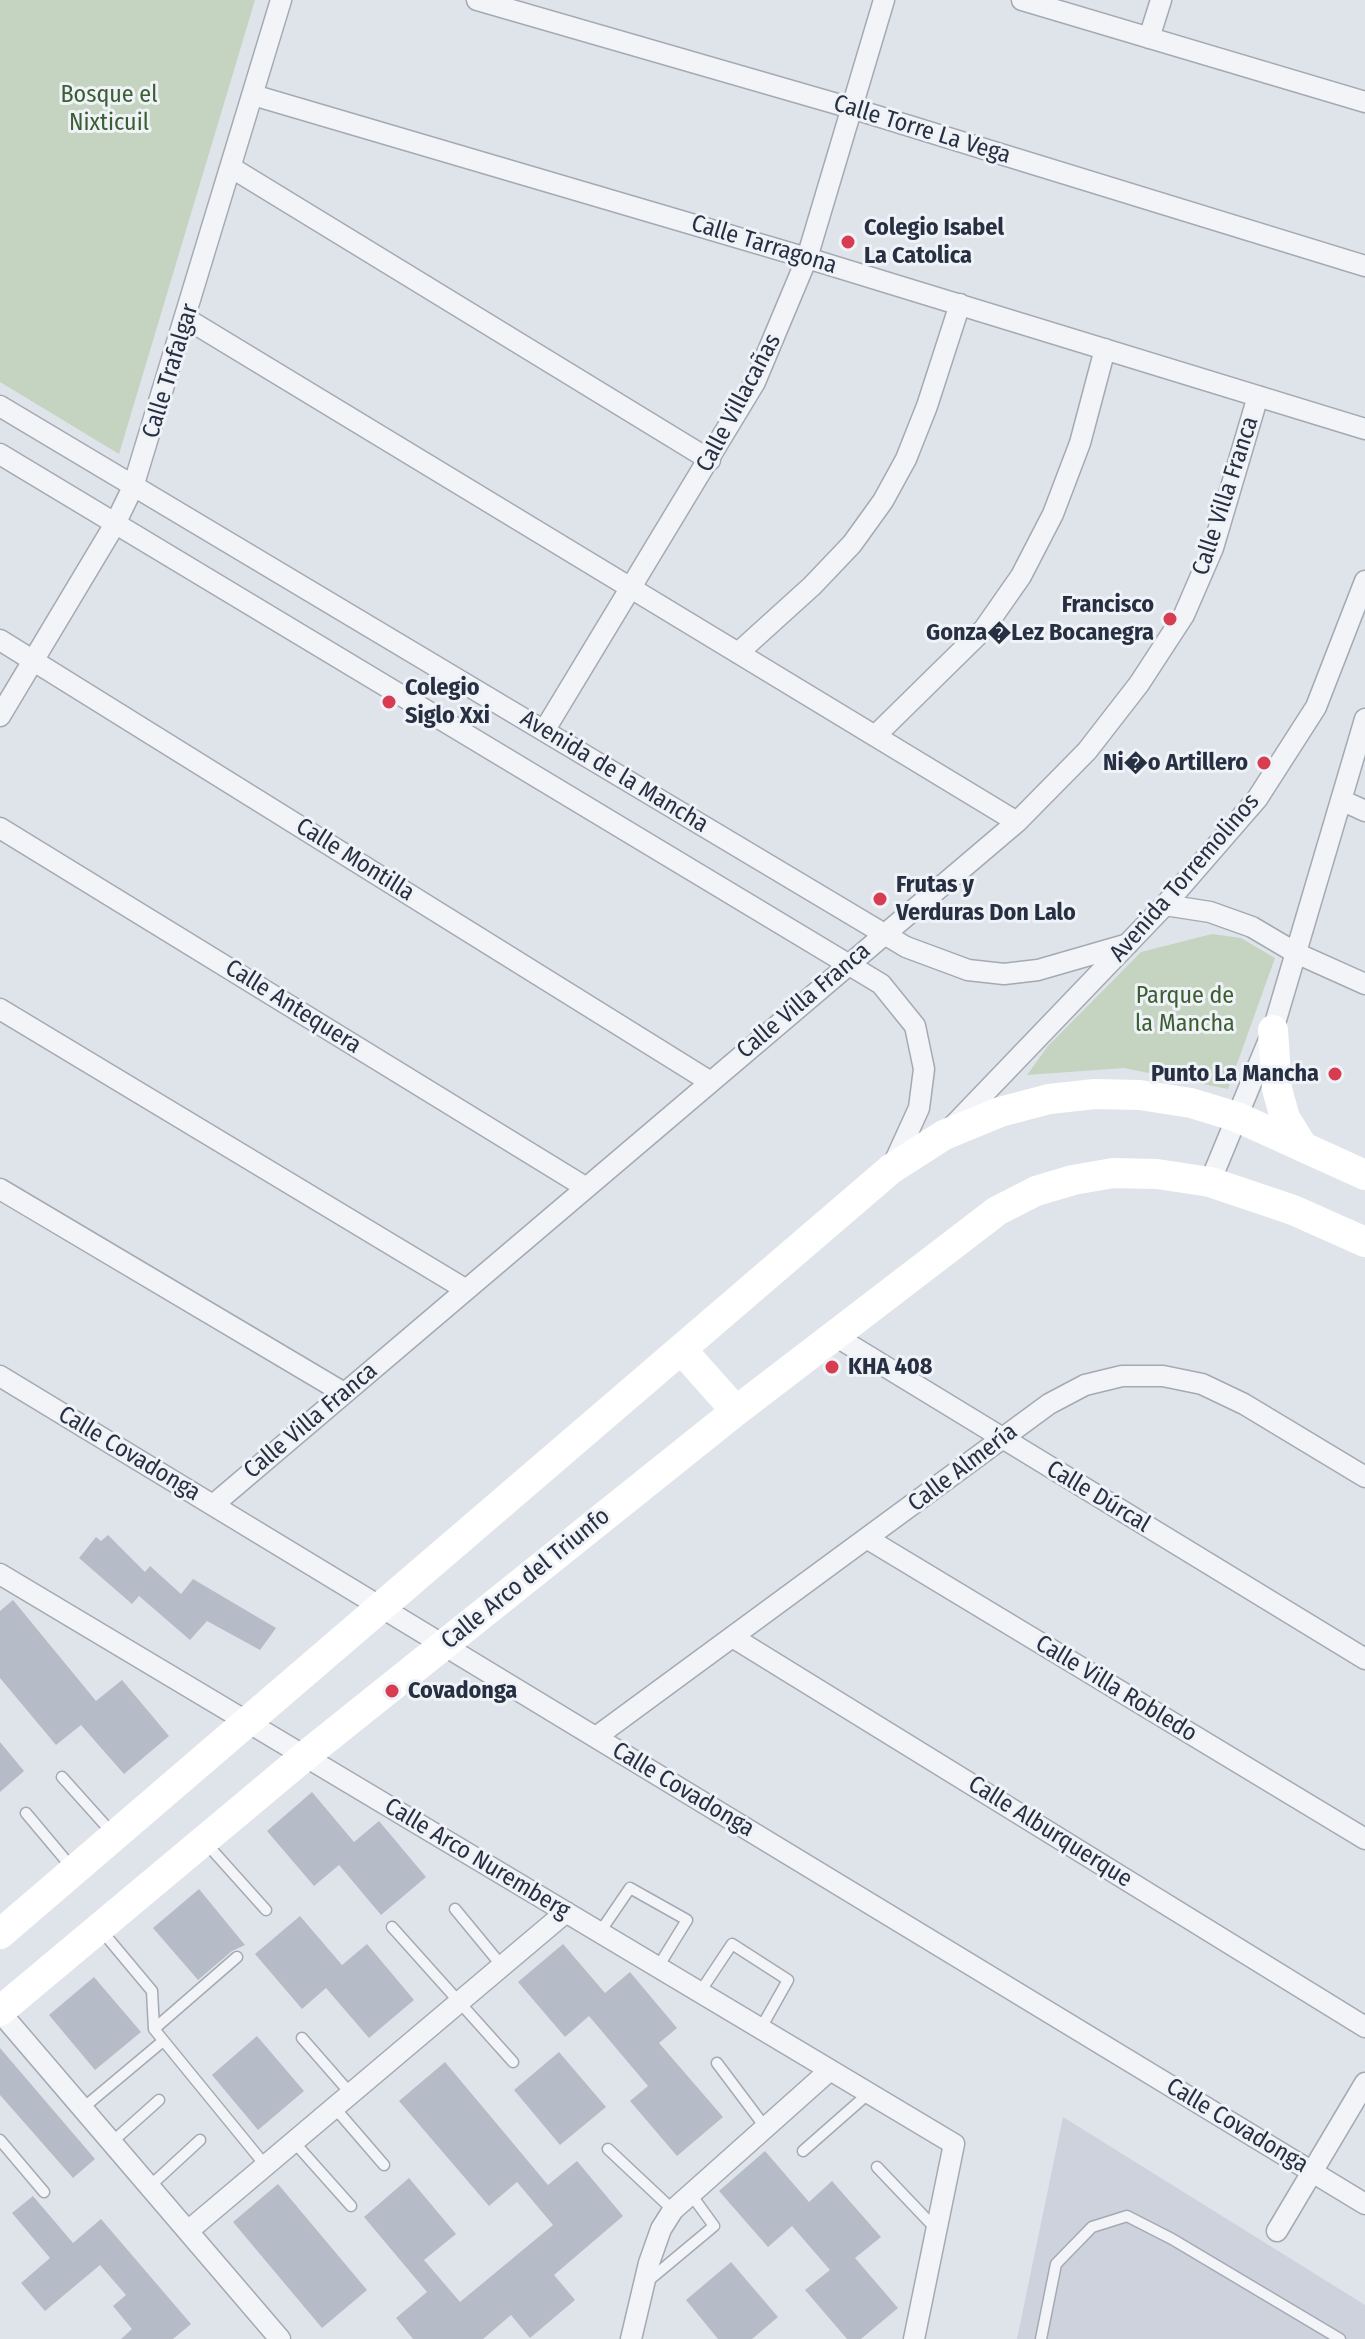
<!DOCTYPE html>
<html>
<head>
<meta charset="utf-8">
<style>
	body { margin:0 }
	canvas { display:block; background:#dfe3ea }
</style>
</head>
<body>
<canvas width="1365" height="2339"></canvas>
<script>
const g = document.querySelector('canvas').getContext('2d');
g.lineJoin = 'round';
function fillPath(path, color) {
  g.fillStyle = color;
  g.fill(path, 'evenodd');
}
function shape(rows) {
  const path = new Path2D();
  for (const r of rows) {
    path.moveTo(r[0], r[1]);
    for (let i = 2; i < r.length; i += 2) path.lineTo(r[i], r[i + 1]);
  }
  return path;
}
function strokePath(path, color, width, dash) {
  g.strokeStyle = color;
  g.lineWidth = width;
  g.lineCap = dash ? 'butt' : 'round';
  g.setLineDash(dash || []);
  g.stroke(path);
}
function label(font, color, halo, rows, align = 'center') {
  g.font = font + ' "Fira Sans Condensed",sans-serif';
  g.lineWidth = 6;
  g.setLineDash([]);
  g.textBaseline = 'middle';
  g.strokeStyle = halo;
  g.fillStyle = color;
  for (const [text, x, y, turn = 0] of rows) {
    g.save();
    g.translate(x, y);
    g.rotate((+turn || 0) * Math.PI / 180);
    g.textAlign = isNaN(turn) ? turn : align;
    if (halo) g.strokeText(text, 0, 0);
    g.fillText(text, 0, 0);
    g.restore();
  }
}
fillPath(shape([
	[1063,2117,1365,2305,1365,2339,1017,2339]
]), '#cdd2dc');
fillPath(shape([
	[0,0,255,0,119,454,0,382],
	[1212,934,1241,938,1275,958,1228,1089,1124,1068,1027,1075,1048,1046,1141,952]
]), '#c5d4c0');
fillPath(shape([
	[108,1535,145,1572,150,1566,181,1594,193,1579,276,1628,260,1650,207,1621,190,1640,139,1596,132,1604,79,1558,96,1537,101,1541],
	[13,1600,96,1701,122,1680,169,1736,124,1774,81,1725,56,1745,0,1678,0,1611],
	[0,1742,24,1771,0,1792],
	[312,1792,354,1842,379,1821,426,1877,381,1915,339,1865,314,1886,267,1831],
	[199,1889,245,1945,232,1951,198,1980,153,1928],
	[300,1916,342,1965,367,1944,414,2000,369,2038,326,1988,302,2009,255,1954],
	[563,1944,605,1993,630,1972,677,2028,659,2043,723,2117,677,2156,630,2101,648,2086,589,2016,565,2037,518,1982],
	[94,1977,141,2032,95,2070,49,2015],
	[257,2036,304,2091,258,2130,212,2075],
	[0,2048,95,2159,73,2178,0,2095],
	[559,2052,606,2107,560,2145,514,2090],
	[445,2062,548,2185,577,2161,623,2216,554,2275,575,2300,530,2338,511,2315,483,2339,413,2339,396,2318,427,2292,364,2217,409,2178,456,2234,424,2260,460,2302,553,2225,517,2182,489,2206,399,2101],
	[765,2151,809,2202,832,2181,881,2237,855,2258,898,2308,861,2339,847,2339,805,2290,830,2270,792,2226,768,2247,719,2191],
	[278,2184,367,2290,322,2328,233,2222],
	[33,2196,73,2243,101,2219,191,2324,173,2339,121,2339,132,2329,113,2306,126,2295,100,2265,45,2311,21,2283,50,2258,12,2213],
	[731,2262,778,2317,752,2339,718,2339,686,2300]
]), '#b6bcc7');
const lane = shape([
	[62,1777,114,1835],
	[26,1813,73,1869],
	[205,1842,266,1910],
	[455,1909,502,1966],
	[392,1927,513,2062],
	[101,1930,152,1991,154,2029,265,2165],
	[600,1932,630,1888,687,1920,658,1967],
	[700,1992,732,1944,788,1980,761,2028],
	[154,2029,237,1957],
	[302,2038,351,2094],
	[717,2063,765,2127],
	[334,2107,384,2165],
	[83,2108,163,2041],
	[0,2140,44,2192],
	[112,2142,159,2100],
	[294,2142,351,2206],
	[608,2149,673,2210],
	[803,2151,869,2093],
	[877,2167,935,2228],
	[150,2186,200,2140],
	[648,2281,714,2226,690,2193],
	[1041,2339,1056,2264,1092,2227,1127,2216,1172,2239,1340,2339]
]);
const street = shape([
	[477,0,851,108,1365,266],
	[1022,0,1365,102],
	[1149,38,1161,0],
	[253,95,807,258,1365,429],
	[232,168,710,460],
	[187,319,1017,822],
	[0,406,906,947,968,970,1004,974,1038,970,1128,944],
	[0,454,881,984,915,1026,924,1069,919,1108,893,1165],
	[0,640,709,1081],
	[738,653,812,586,852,544,883,501,906,459,927,406,960,304],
	[0,716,115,524,133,487,281,0],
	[544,731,755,382,807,258,884,0],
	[875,736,984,629,1021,576,1053,514,1080,443,1105,349],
	[1341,800,1365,811],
	[0,828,585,1187],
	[1165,905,1210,912,1252,927,1296,953,1365,984],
	[0,1009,465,1289],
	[953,1126,1165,905,1257,799,1316,707,1365,581],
	[1210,1182,1273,1030,1365,719],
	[0,1189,344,1393],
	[832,1334,1365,1659],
	[0,1376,1365,2204],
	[213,1505,1017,822,1087,751,1139,684,1184,615,1213,548,1258,396],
	[868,1539,1365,1839],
	[0,1574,954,2144,914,2339],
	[734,1638,1365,2027],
	[596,1737,1049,1404,1085,1385,1122,1376,1163,1376,1202,1384,1244,1404,1365,1477],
	[0,2012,280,2339],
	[188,2231,566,1912],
	[1277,2231,1365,2083],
	[631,2339,649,2263,661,2229,673,2210,830,2070]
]);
strokePath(lane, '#a4aab4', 13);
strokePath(street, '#a4aab4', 23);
strokePath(lane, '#f2f4f8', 10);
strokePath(street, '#f2f4f8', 20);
strokePath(shape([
	[1273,1030,1277,1089,1285,1118,1303,1147],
	[681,1349,736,1411],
	[0,1934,891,1169,944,1135,1000,1112,1049,1099,1095,1094,1140,1095,1191,1103,1237,1117,1365,1175],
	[0,2011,305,1756,736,1411,997,1211,1036,1191,1073,1180,1113,1173,1157,1174,1210,1182,1293,1210,1365,1242]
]), '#fff', 30);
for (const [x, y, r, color] of [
	[848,242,8,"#d73c51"],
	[1170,619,8,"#d73c51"],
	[389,702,8,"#d73c51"],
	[1264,763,8,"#d73c51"],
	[880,899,8,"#d73c51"],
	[1335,1074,8,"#d73c51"],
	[832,1367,8,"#d73c51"],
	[392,1691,8,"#d73c51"]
]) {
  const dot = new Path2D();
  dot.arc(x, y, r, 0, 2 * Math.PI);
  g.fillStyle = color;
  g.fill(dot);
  strokePath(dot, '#eff2f7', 3);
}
label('24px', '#3b5f33', '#eff2f7', [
	["Bosque el",109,95],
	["Nixticuil",109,123],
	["Parque de",1185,996],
	["la Mancha",1185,1024]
]);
label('24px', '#273042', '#eff2f7', [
	["Calle Torre La Vega",922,130,17],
	["Calle Tarragona",764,245,17],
	["Calle Trafalgar",171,371,-73],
	["Calle Villacañas",739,403,-62],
	["Calle Villa Franca",1226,496,-72],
	["Avenida de la Mancha",614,772,31],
	["Calle Montilla",355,860,32],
	["Avenida Torremolinos",1185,878,-49],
	["Calle Villa Franca",804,1001,-40],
	["Calle Antequera",293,1007,32],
	["Calle Villa Franca",311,1421,-40],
	["Calle Covadonga",129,1454,31],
	["Calle Almería",963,1468,-37],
	["Calle Dúrcal",1098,1497,31],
	["Calle Arco del Triunfo",526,1579,-39],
	["Calle Villa Robledo",1116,1689,31],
	["Calle Covadonga",683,1790,31],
	["Calle Alburquerque",1050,1832,32],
	["Calle Arco Nuremberg",477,1859,31],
	["Calle Covadonga",1237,2126,31]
]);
label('bold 24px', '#273042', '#eff2f7', [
	["Colegio Isabel",864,228],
	["La Catolica",864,256],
	["Francisco",1154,605,"right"],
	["Gonza�Lez Bocanegra",1154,633,"right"],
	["Colegio",405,688],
	["Siglo Xxi",405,716],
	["Ni�o Artillero",1248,763,"right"],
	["Frutas y",896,885],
	["Verduras Don Lalo",896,913],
	["Punto La Mancha",1319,1074,"right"],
	["KHA 408",848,1367],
	["Covadonga",408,1691]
], 'left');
</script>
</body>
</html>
